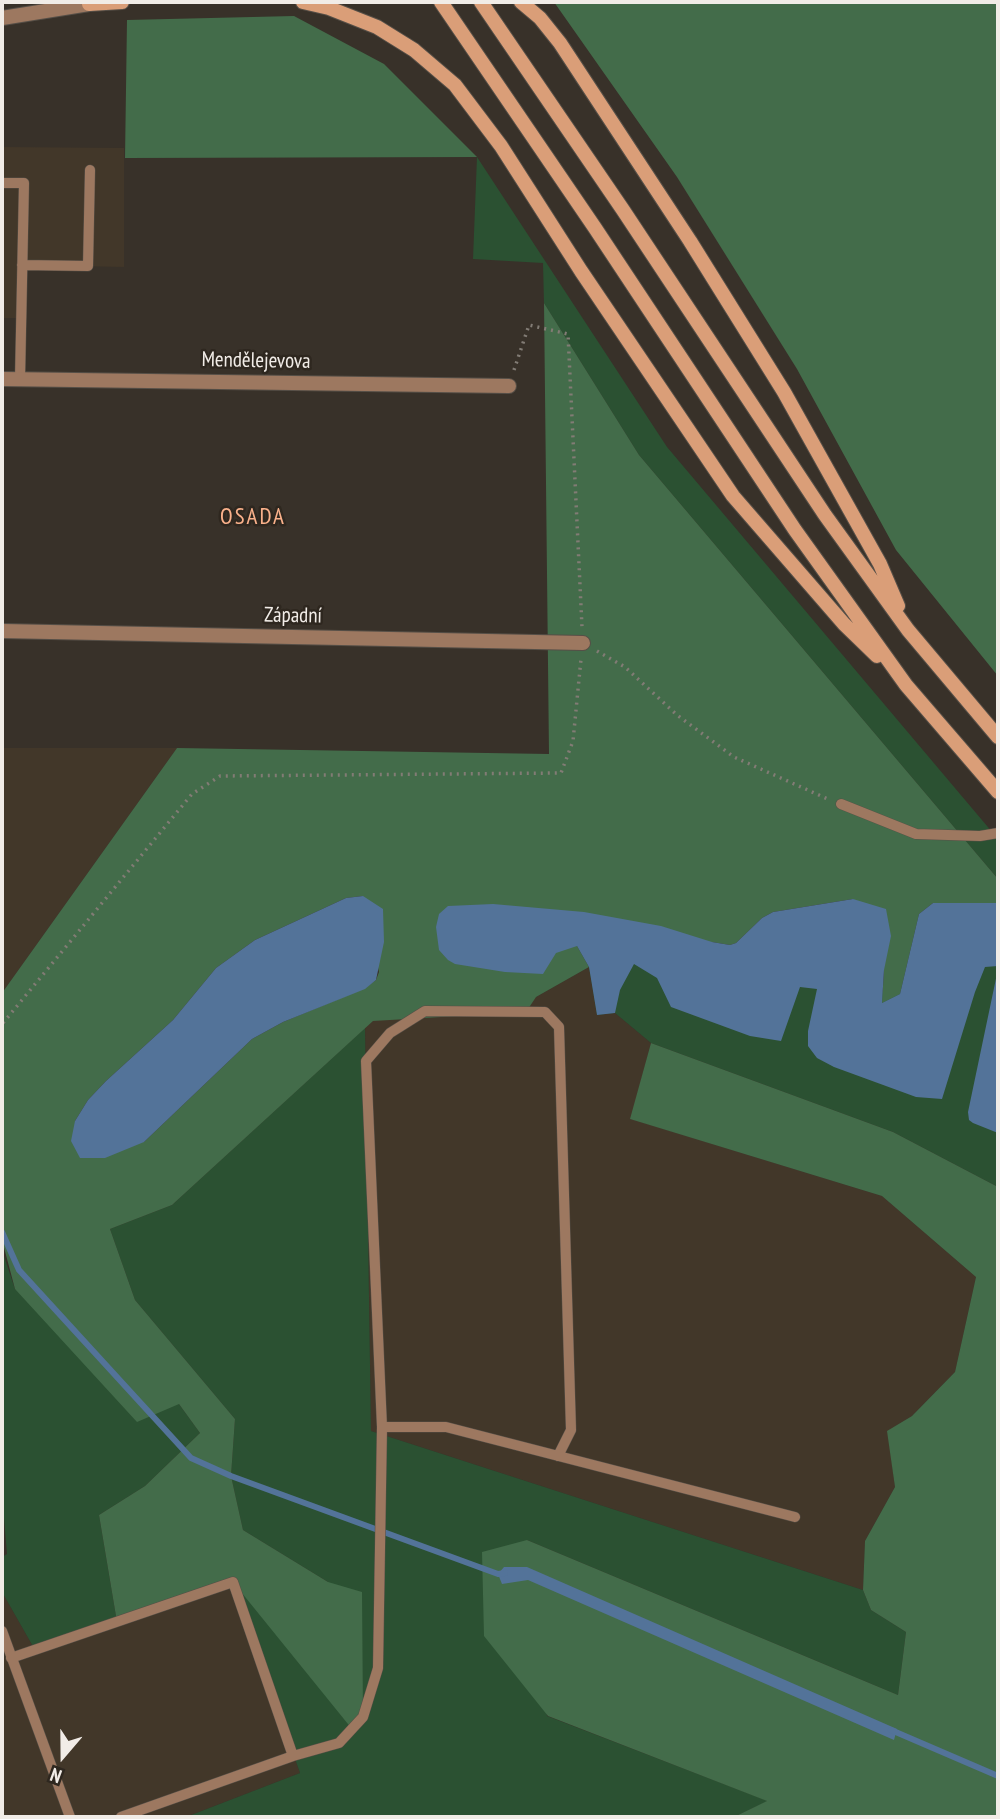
<!DOCTYPE html>
<html>
<head>
<meta charset="utf-8">
<style>
	body { margin:0 }
	#map { position:relative; width:1000px; height:1819px; overflow:hidden; background:#383129; font-family:"PT Sans Narrow",sans-serif }
	canvas { display:block }
	.frame { position:absolute; inset:0; border:4px solid #f1ece7; pointer-events:none }
	.north { position:absolute; left:28px; top:1721px; width:70px; height:70px; -webkit-text-stroke:5px #2e271f; paint-order:stroke; rotate:200deg; font-size:19px; font-weight:700; line-height:28px; text-align:center; color:#f1ece7 }
	.north::after { content:''; display:block; margin:auto; width:24px; height:32px; background:#f1ece7; clip-path:polygon(50% 0,100% 100%,50% 72%,0 100%) }
</style>
</head>
<body>
<div id="map">
<canvas width="1000" height="1819"></canvas>
<div class="frame"></div>
<div class="north">N</div>
</div>
<script>
const g = document.querySelector('canvas').getContext('2d');
g.lineJoin = 'round';
function fillPath(path, color) {
  g.fillStyle = color;
  g.fill(path, 'evenodd');
}
function shape(rows) {
  const path = new Path2D();
  for (const r of rows) {
    path.moveTo(r[0], r[1]);
    for (let i = 2; i < r.length; i += 2) path.lineTo(r[i], r[i + 1]);
  }
  return path;
}
function strokePath(path, color, width, dash) {
  g.strokeStyle = color;
  g.lineWidth = width;
  g.lineCap = dash ? 'butt' : 'round';
  g.setLineDash(dash || []);
  g.stroke(path);
}
function label(font, color, halo, rows, align = 'center') {
  g.font = font + ' "PT Sans Narrow",sans-serif';
  g.lineWidth = 5;
  g.setLineDash([]);
  g.textBaseline = 'middle';
  g.strokeStyle = halo;
  g.fillStyle = color;
  for (const [text, x, y, turn = 0] of rows) {
    g.save();
    g.translate(x, y);
    g.rotate((+turn || 0) * Math.PI / 180);
    g.textAlign = isNaN(turn) ? turn : align;
    if (halo) g.strokeText(text, 0, 0);
    g.fillText(text, 0, 0);
    g.restore();
  }
}
fillPath(shape([
	[2,147,124,148,124,267,32,265,27,271,27,318,2,318],
	[2,748,177,748,2,993],
	[589,967,597,1015,615,1013,651,1043,631,1119,882,1196,976,1277,955,1372,912,1416,888,1431,895,1487,865,1541,863,1590,371,1431,365,1028,373,1021,536,997],
	[233,1582,300,1773,186,1817,2,1817,2,1592,35,1650]
]), '#423729');
fillPath(shape([
	[477,157,667,447,998,839,998,879,639,455,544,303,543,263,473,259],
	[998,903,998,1187,893,1132,651,1043,615,1013,597,1015,589,967,577,946,900,994,919,914],
	[365,1028,371,1431,863,1590,871,1610,906,1632,898,1695,527,1540,547,1716,768,1801,734,1817,186,1817,300,1773,233,1582,328,1582,243,1530,231,1476,235,1419,135,1300,110,1229,172,1205],
	[2,1250,15,1289,179,1404,200,1433,145,1486,99,1515,117,1622,35,1650,2,1592,2,1557,7,1554,2,1494]
]), '#2b5132');
fillPath(shape([
	[554,2,998,2,998,676,896,550,797,369,677,177],
	[294,16,384,64,477,157,125,158,127,20],
	[544,303,639,455,998,879,998,903,933,903,919,914,900,994,882,1003,884,970,853,899,773,912,762,918,736,943,730,945,712,942,577,946,589,967,536,997,526,1012,373,1021,172,1205,110,1229,135,1300,235,1419,231,1476,243,1530,328,1582,362,1592,363,1717,352,1729,233,1582,117,1622,99,1515,145,1486,200,1433,179,1404,137,1422,15,1289,2,1240,2,993,177,748,549,754],
	[363,896,379,972,376,980,365,988,283,1022,252,1039,144,1142,75,1121,88,1100,106,1081,173,1020,216,968,255,940,346,898],
	[651,1043,893,1132,998,1187,998,1817,734,1817,767,1801,548,1716,484,1636,482,1552,527,1540,898,1695,906,1632,871,1610,863,1590,865,1541,895,1487,887,1431,912,1416,955,1372,976,1277,882,1196,630,1119]
]), '#436c4a');
fillPath(shape([
	[363,896,383,909,384,942,376,980,365,989,283,1022,252,1039,144,1142,105,1158,80,1158,71,1141,75,1121,88,1100,106,1081,173,1020,216,968,255,940,346,898],
	[853,899,886,909,891,936,884,970,882,1003,900,994,919,914,933,903,998,903,998,966,985,967,975,992,942,1099,916,1097,834,1067,817,1058,808,1046,808,1031,817,989,800,987,781,1041,750,1036,671,1007,657,978,634,964,620,990,615,1013,597,1015,589,967,577,946,556,953,543,974,505,972,455,964,448,960,439,950,436,927,439,914,448,906,493,904,584,912,661,926,712,942,730,945,736,943,762,918,773,912],
	[998,969,998,1133,973,1123,969,1120,968,1112],
	[504,1567,527,1567,897,1729,894,1740,528,1580,502,1584,498,1574]
]), '#537399');
strokePath(shape([
	[2,1232,19,1270,191,1458,231,1476,498,1574,505,1573],
	[891,1730,998,1776]
]), '#537399', 6);
const service = shape([
	[2,183,24,183,20,379],
	[22,265,88,266,90,170],
	[841,804,916,834,980,836,998,833],
	[382,1427,366,1061,390,1033,425,1011,545,1012,559,1027,571,1430,558,1456],
	[2,1631,70,1817],
	[11,1658,233,1582,293,1756,121,1817],
	[293,1756,339,1743,363,1717,378,1668,382,1427,446,1427,795,1517]
]);
const minor = shape([
	[2,18,89,4],
	[2,379,509,386],
	[2,631,583,643]
]);
const secondary = shape([
	[303,2,329,8,377,27,414,50,455,85,501,146,581,271,733,496,844,624,877,656],
	[441,2,595,228,795,530,906,685,998,792],
	[481,2,623,210,825,515,908,630,998,737],
	[521,2,540,18,560,43,690,241,784,392,880,564,898,606],
	[89,4,122,2]
]);
strokePath(service, '#564f47', 11);
strokePath(minor, '#564f47', 16);
strokePath(secondary, '#564f47', 16);
strokePath(shape([
	[514,370,529,325,568,334,582,627],
	[597,651,625,667,677,715,734,757,830,800],
	[3,1023,192,794,220,776,561,773,573,741,581,659]
]), '#827c75', 3.5, [2, 5]);
strokePath(service, '#9d7860', 10);
strokePath(minor, '#9d7860', 14);
strokePath(secondary, '#da9e78', 14);
label('21px', '#f1ece7', '#2e271f', [
	["Mendělejevova",256,361,1],
	["Západní",293,616,1]
]);
g.letterSpacing = '2px';
label('23px', '#fab18b', '#2e271f', [
	["OSADA",253,517]
]);
g.letterSpacing = '0px';
</script>
</body>
</html>
